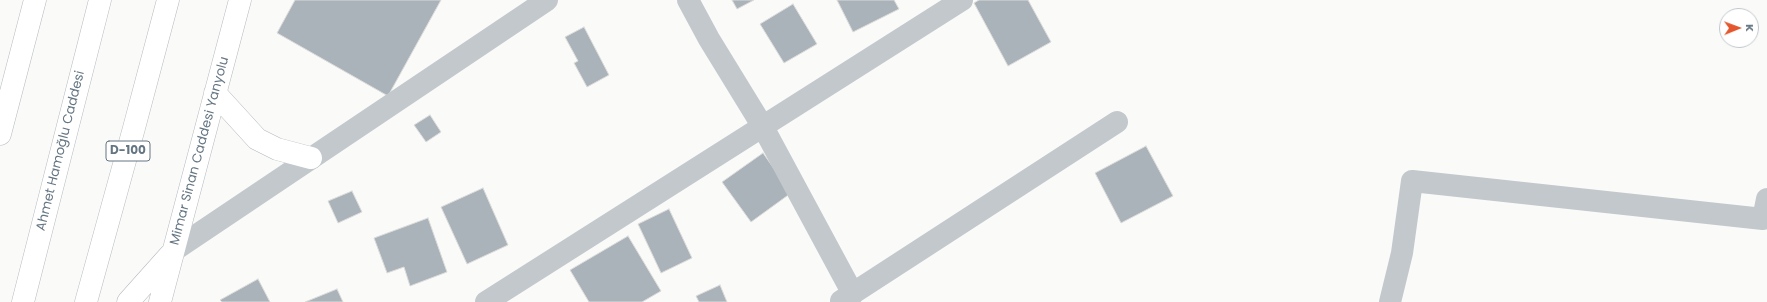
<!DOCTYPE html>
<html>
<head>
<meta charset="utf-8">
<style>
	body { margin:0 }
	#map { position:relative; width:1767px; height:302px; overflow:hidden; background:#fafaf8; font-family:Poppins,sans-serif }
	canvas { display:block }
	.north { position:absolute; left:1719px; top:8px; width:40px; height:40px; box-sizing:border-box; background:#fff; border:1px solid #c1c8cd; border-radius:50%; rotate:89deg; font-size:11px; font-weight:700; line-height:16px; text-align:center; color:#657683 }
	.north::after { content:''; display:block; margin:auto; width:14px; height:18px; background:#e4572e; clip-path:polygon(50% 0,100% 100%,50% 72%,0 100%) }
</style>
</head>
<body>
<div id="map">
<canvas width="1767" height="302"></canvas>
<div class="north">K</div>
</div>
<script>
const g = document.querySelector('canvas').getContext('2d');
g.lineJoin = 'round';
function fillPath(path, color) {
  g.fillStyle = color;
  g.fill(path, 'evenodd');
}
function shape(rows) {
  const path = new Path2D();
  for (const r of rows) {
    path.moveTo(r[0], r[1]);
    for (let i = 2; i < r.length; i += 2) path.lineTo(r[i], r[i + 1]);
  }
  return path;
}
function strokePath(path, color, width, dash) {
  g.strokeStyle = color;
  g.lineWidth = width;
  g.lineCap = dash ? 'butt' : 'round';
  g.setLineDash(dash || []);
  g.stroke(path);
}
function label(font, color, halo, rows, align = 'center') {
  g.font = font + ' Poppins,sans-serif';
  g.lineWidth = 4;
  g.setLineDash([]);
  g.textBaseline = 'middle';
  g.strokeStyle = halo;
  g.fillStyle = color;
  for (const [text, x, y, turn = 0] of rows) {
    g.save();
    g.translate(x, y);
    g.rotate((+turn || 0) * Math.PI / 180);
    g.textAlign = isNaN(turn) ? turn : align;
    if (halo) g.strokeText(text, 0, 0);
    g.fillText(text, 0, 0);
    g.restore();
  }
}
const building = shape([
	[295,0,441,0,388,96,277,33,295,0],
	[732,0,754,0,737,9,732,0],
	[837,0,894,0,899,9,853,32,837,0],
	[979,0,1028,0,1051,42,1008,66,974,3,979,0],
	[793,4,817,44,784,63,760,24,793,4],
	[584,27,609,75,587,87,574,63,578,61,565,37,584,27],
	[430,115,441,132,426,142,414,125,430,115],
	[1146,146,1173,196,1121,223,1095,173,1146,146],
	[763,153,791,193,751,222,722,182,763,153],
	[483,188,508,245,467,264,441,207,483,188],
	[352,191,362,212,338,223,328,201,352,191],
	[669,209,692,258,661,273,638,224,669,209],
	[428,218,447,272,410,286,404,267,387,273,374,238,428,218],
	[628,236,661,291,642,302,589,302,570,270,628,236],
	[258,279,270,302,222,302,220,300,258,279],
	[720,285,727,302,699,302,696,296,720,285],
	[337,289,343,302,305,302,337,289]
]);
fillPath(building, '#aab3b9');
strokePath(building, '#dcdcda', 1);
const major = shape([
	[215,93,257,139,277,149,311,158],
	[0,134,35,0],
	[128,302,170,255],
	[160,302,240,0]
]);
const highway = shape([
	[23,302,100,0],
	[86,302,134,128,168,0]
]);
strokePath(major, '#b5babe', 23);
strokePath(highway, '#b4b9bd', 23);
strokePath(shape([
	[688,0,709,39,763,127,853,294],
	[173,251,547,0],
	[841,301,1117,122],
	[486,302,962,0],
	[1390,302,1402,253,1412,181,1763,219,1767,199]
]), '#c3c8cc', 22);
strokePath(major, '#fff', 22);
strokePath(highway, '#fff', 22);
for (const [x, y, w] of [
	[128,151,44]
]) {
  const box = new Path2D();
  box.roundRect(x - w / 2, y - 10, w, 20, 3);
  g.fillStyle = '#fff';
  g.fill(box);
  strokePath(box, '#657683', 1);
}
label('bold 12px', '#657683', null, [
	["D-100",128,151]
]);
label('13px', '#657683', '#fff', [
	["Ahmet Hamoğlu Caddesi",61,151,-76],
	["Mimar Sinan Caddesi Yanyolu",200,151,-75]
]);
</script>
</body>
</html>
